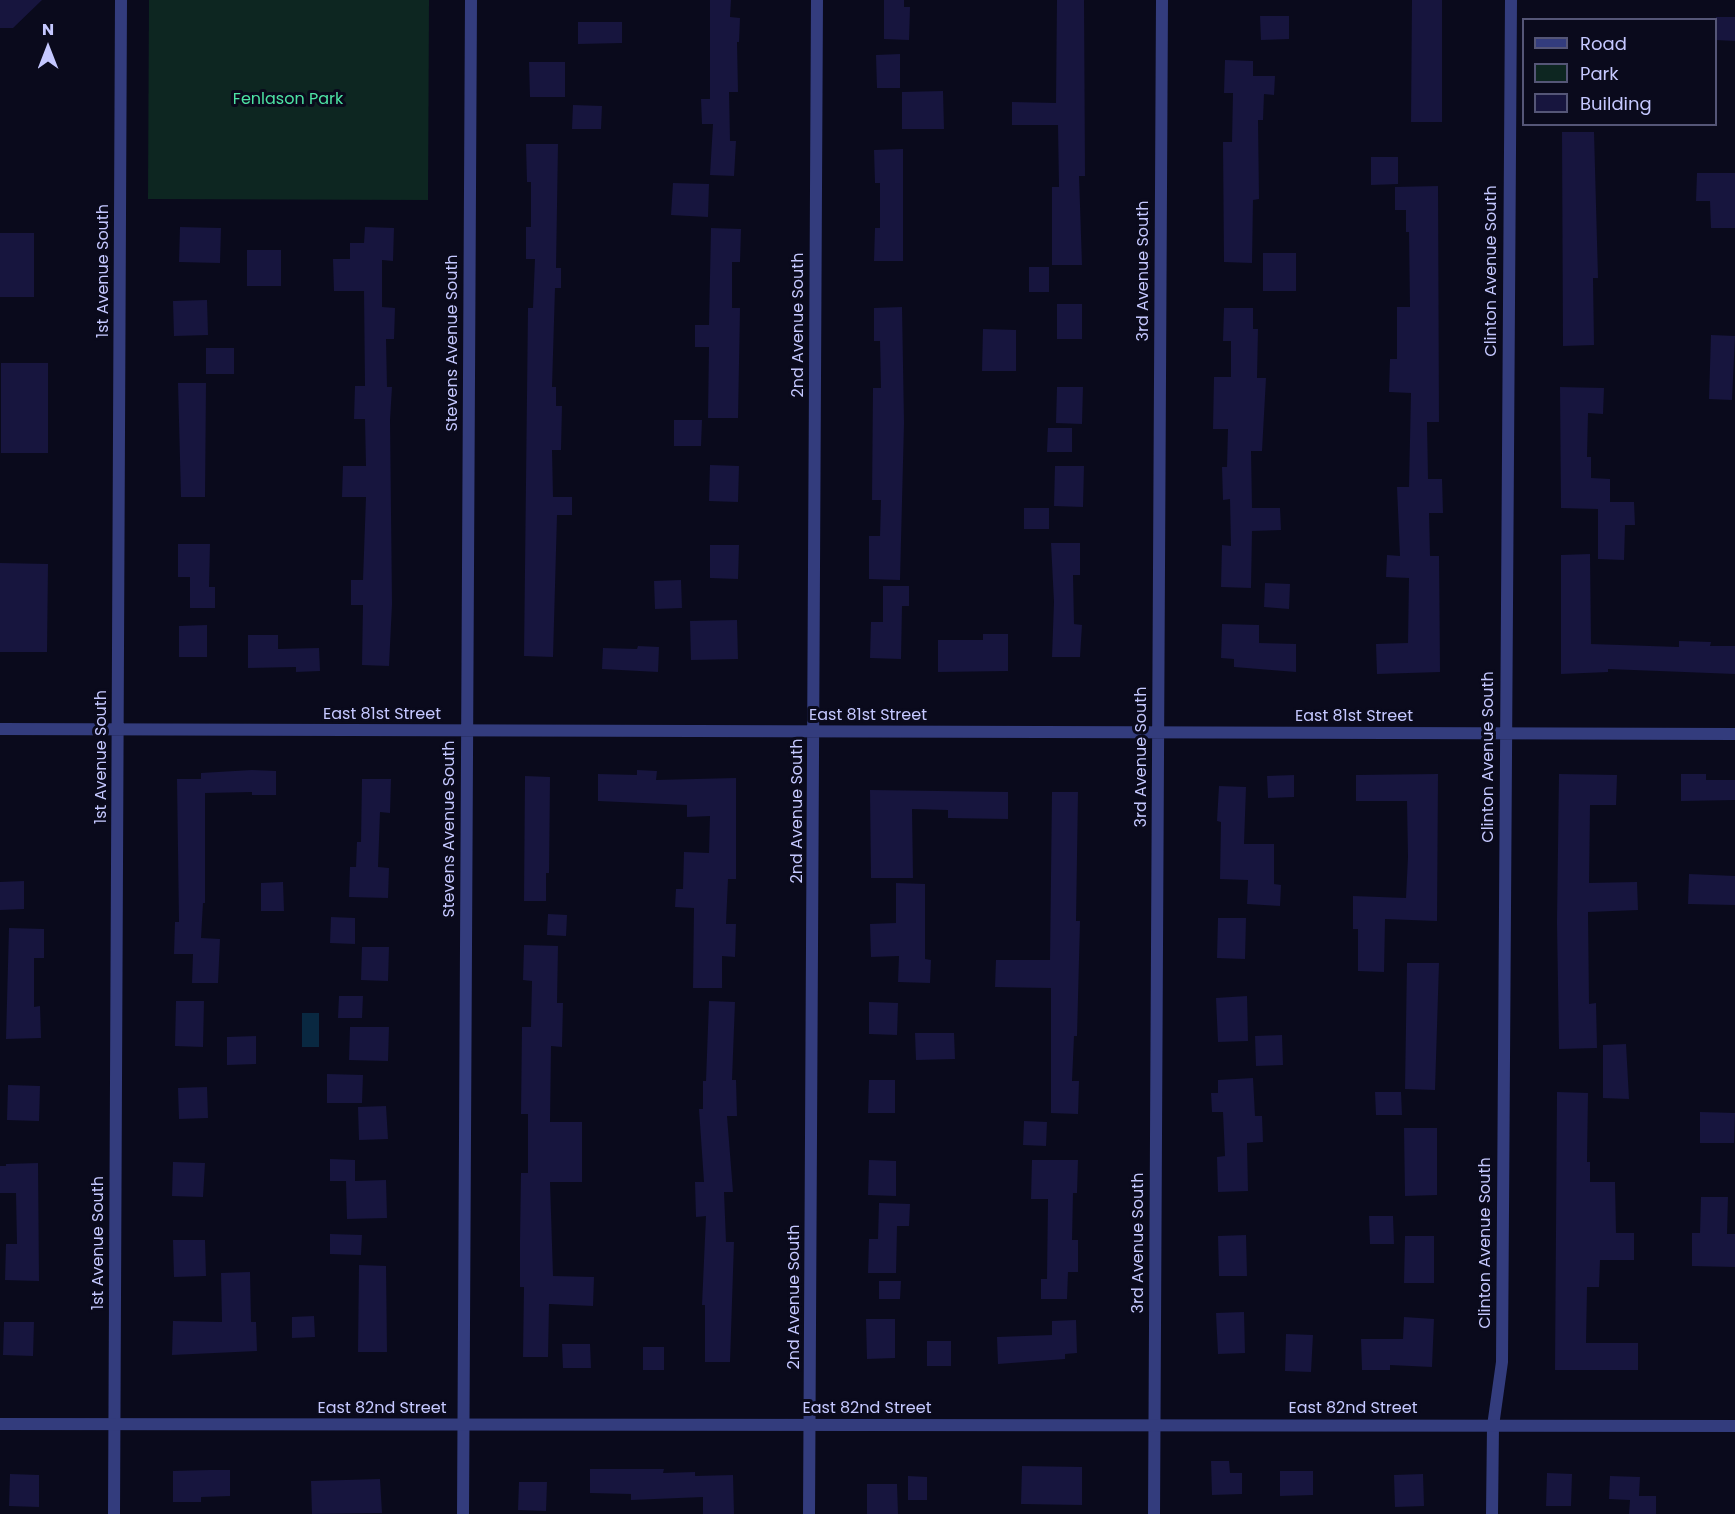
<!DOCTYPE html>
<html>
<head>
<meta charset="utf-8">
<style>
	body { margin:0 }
	#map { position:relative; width:1735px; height:1514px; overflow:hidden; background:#0a0a1c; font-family:Poppins,sans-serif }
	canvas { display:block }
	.legend { position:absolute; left:1522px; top:18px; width:195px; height:108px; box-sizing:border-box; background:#0a0a1c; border:2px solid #555677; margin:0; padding:8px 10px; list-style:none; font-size:18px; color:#c5c8ff }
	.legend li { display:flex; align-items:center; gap:12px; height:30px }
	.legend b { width:30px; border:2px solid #555677 }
	.north { position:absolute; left:18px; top:18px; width:60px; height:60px; -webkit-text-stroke:4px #0a0a1c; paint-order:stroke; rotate:0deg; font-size:16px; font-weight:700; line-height:24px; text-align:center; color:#c5c8ff }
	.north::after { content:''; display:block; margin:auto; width:21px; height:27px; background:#c5c8ff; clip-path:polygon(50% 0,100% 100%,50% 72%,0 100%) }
</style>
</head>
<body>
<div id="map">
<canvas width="1735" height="1514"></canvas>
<ul class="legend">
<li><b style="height:8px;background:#333c7d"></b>Road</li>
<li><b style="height:16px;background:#0d2621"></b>Park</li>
<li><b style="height:16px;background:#17153e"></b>Building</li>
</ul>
<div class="north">N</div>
</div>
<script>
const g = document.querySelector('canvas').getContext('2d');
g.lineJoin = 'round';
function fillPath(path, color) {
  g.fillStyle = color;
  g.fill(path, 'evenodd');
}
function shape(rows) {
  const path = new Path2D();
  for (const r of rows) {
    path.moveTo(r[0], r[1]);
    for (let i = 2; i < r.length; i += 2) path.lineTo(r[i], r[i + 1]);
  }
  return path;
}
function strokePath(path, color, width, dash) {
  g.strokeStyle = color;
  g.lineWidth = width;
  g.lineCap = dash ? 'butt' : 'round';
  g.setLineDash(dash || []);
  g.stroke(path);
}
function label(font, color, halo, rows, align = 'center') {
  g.font = font + ' Poppins,sans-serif';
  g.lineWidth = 6;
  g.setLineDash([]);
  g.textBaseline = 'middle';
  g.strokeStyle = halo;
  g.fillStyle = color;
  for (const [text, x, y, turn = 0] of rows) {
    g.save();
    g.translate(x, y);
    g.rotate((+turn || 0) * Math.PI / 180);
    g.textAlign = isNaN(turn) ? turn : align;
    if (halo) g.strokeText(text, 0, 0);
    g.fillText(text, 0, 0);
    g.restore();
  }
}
fillPath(shape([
	[149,0,429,0,428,200,148,199]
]), '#0d2621');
fillPath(shape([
	[302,1013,319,1013,319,1047,302,1047]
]), '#092841');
fillPath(shape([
	[0,0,42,0,13,28,0,28],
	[710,0,731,0,730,17,740,18,739,42,737,42,738,92,729,92,730,141,736,141,734,176,710,175,713,124,702,124,701,99,710,99],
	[884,0,904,0,904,7,910,7,909,40,884,39],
	[1057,0,1084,0,1085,176,1079,176,1082,265,1052,265,1052,187,1059,187,1058,125,1012,125,1012,102,1056,103],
	[1412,0,1442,0,1442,122,1411,122],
	[1260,16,1289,16,1289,39,1261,40],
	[1716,17,1735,17,1735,41,1716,40],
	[578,22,622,22,622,43,578,44],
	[900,54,900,88,877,88,876,55],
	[1225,60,1253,61,1253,76,1275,76,1274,95,1264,94,1263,120,1258,120,1259,199,1253,200,1252,263,1224,262,1223,142,1232,142,1233,93,1224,93],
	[529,62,565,62,565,97,530,97],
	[943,91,944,129,902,129,902,92],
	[573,105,602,106,601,129,572,129],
	[1562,132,1594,132,1598,278,1593,278,1594,345,1563,346],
	[526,144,558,144,556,268,561,268,561,288,555,288,552,387,556,387,556,406,562,406,561,450,552,450,553,497,572,497,572,515,557,515,553,657,524,656,528,308,533,308,535,259,526,259,526,227,531,227,531,182,527,182],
	[903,149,903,261,874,261,875,228,880,228,880,183,875,183,874,150],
	[1371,157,1398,157,1398,184,1371,185],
	[1697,173,1735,173,1735,228,1711,228,1710,201,1696,201],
	[673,183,709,184,708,217,671,215],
	[1438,186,1439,422,1427,422,1428,479,1442,479,1443,513,1429,513,1430,556,1439,556,1440,672,1377,674,1376,644,1408,643,1409,578,1386,577,1387,555,1400,556,1397,487,1409,487,1411,393,1389,392,1390,359,1397,359,1397,307,1410,307,1409,232,1406,232,1406,210,1395,210,1395,187],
	[180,227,221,228,220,263,179,262],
	[365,227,394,228,393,261,382,260,382,307,395,308,394,339,386,339,387,387,392,387,390,420,392,604,389,666,362,665,363,605,351,605,351,580,363,580,366,497,342,497,343,466,366,466,365,419,354,419,355,386,365,386,364,291,334,291,333,259,350,259,350,243,364,243],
	[711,228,741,229,740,262,732,262,732,308,740,308,738,418,708,418,709,347,695,347,695,325,709,325],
	[0,233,34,233,34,297,0,297],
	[247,250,281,250,281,286,247,286],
	[1263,253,1296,253,1296,291,1263,291],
	[1029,267,1049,267,1049,292,1029,292],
	[207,300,208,335,174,336,173,301],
	[1057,304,1082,304,1082,339,1057,339],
	[902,307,904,423,900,580,869,579,869,536,880,536,881,500,872,500,873,388,881,388,880,341,874,341,874,308],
	[1224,308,1253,308,1253,329,1258,329,1257,378,1266,378,1262,451,1251,451,1252,508,1280,508,1281,530,1252,531,1251,588,1221,587,1222,545,1231,546,1230,499,1223,500,1222,467,1227,467,1228,429,1213,429,1214,377,1231,377,1231,341,1223,341],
	[983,329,1016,330,1016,371,982,371],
	[1711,335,1735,336,1732,400,1709,399],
	[206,348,234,348,234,374,206,374],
	[1,363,48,363,48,453,1,453],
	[178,383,206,383,205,497,181,497],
	[1057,387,1083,387,1082,424,1056,423],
	[1560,387,1604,388,1603,414,1588,413,1587,457,1591,457,1591,478,1610,479,1610,502,1634,502,1635,525,1625,525,1624,560,1598,559,1598,509,1561,508],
	[674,420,702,420,701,446,674,446],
	[1048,428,1072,428,1072,452,1047,452],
	[710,465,739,466,738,502,709,501],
	[1055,466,1084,466,1083,507,1054,506],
	[1024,508,1049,508,1049,529,1024,529],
	[1051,543,1080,543,1080,575,1073,575,1074,624,1082,625,1080,657,1052,657,1054,602],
	[178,544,210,544,209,587,215,587,215,608,190,608,190,577,178,577],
	[710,545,739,545,738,579,710,578],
	[1590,554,1591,644,1679,647,1679,641,1711,642,1710,646,1735,646,1735,674,1608,669,1608,672,1561,674,1561,555],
	[0,563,48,564,47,652,0,652],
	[681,580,682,608,655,609,654,581],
	[1265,583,1290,584,1289,609,1264,607],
	[883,586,909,586,909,606,902,606,901,659,870,658,871,622,883,622],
	[737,620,738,659,691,660,690,621],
	[1222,624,1259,625,1259,643,1296,644,1296,672,1234,667,1234,659,1221,658],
	[207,625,207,657,179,657,179,626],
	[983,634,1008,634,1008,671,938,672,938,640,983,640],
	[248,635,278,635,278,649,319,648,320,671,296,672,296,667,248,668],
	[638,646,659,647,658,672,602,669,603,648,637,649],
	[252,770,276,771,276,795,252,795,252,792,205,793,205,903,203,903,201,938,220,939,218,983,192,983,193,954,174,954,175,922,179,922,177,779,201,779,201,773],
	[637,770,657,771,656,780,736,778,736,879,728,879,726,924,736,924,735,957,722,956,722,988,693,988,694,908,675,907,676,889,683,889,684,852,709,853,710,816,687,817,687,805,598,801,598,774,637,775],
	[1438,774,1437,921,1385,919,1384,972,1358,971,1358,929,1353,929,1353,896,1406,898,1408,857,1407,801,1356,801,1356,775],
	[1559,774,1617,775,1616,805,1590,805,1589,883,1637,882,1638,910,1588,912,1589,1004,1596,1003,1597,1048,1559,1049,1557,922],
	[1681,774,1706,774,1706,780,1735,780,1735,800,1681,801],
	[1294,775,1294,797,1268,798,1267,776],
	[525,776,550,777,549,873,546,873,546,901,524,901],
	[362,779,391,779,390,813,380,812,378,867,389,868,388,898,349,897,350,867,356,867,357,842,361,842],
	[1219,786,1246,787,1244,844,1274,844,1274,884,1281,885,1280,906,1247,904,1248,880,1220,879,1221,822,1217,821],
	[870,790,1008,792,1008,819,948,818,948,810,912,809,913,878,871,878],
	[1052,792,1078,792,1076,921,1080,921,1077,1036,1074,1036,1072,1081,1079,1081,1078,1114,1051,1113,1051,988,995,987,996,960,1050,960],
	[1689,874,1735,876,1735,905,1688,904],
	[24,881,24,909,0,910,0,882],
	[283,882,284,911,261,911,261,883],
	[896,883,925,884,925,959,931,960,930,983,898,982,899,956,871,957,870,924,896,923],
	[548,914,567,915,566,936,547,935],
	[331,917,355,918,355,944,330,943],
	[1218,918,1246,918,1245,959,1217,958],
	[9,928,44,929,44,958,34,958,34,1007,40,1006,41,1038,6,1039],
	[524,945,558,946,557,1003,563,1003,562,1047,551,1046,550,1122,582,1122,582,1182,550,1182,553,1276,594,1277,593,1306,549,1304,548,1357,523,1357,524,1287,520,1287,520,1240,521,1173,528,1173,528,1114,521,1114,522,1027,531,1027,532,981,523,980],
	[362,947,389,947,388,981,361,980],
	[1407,963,1439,963,1435,1090,1405,1089],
	[339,996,363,996,362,1018,338,1018],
	[1247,996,1248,1041,1218,1042,1216,998],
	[176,1001,204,1001,203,1047,175,1046],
	[709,1001,735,1002,732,1080,736,1080,737,1116,727,1116,733,1192,724,1192,726,1242,734,1242,730,1362,705,1362,705,1305,702,1305,706,1216,696,1217,695,1182,704,1182,699,1109,703,1109,703,1081,706,1081],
	[869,1002,898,1003,897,1035,869,1034],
	[350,1027,389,1027,388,1061,349,1060],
	[915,1033,954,1033,955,1059,916,1060],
	[1282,1035,1283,1065,1256,1066,1255,1036],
	[256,1036,256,1064,227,1065,227,1037],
	[1626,1044,1629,1099,1603,1098,1603,1045],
	[327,1074,363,1075,362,1103,327,1103],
	[1253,1078,1255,1116,1262,1116,1263,1142,1247,1143,1248,1191,1218,1192,1217,1157,1225,1156,1223,1112,1212,1112,1211,1093,1218,1093,1218,1080],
	[869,1080,895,1080,895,1113,868,1113],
	[8,1085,40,1086,39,1121,7,1120],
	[207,1087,208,1118,179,1119,178,1088],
	[1375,1092,1401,1092,1402,1115,1376,1115],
	[1557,1092,1588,1093,1587,1162,1590,1162,1590,1182,1615,1182,1616,1233,1634,1233,1634,1260,1600,1260,1599,1287,1587,1287,1586,1343,1638,1343,1638,1370,1555,1370],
	[386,1106,388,1139,359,1140,358,1107],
	[1700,1112,1735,1113,1734,1143,1700,1143],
	[1024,1121,1047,1122,1046,1146,1023,1145],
	[1404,1128,1437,1128,1437,1195,1405,1196],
	[330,1159,355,1160,355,1181,386,1180,387,1218,347,1219,346,1181,330,1181],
	[869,1160,896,1161,896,1196,868,1195],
	[1032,1160,1078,1160,1077,1193,1073,1193,1072,1240,1078,1240,1078,1272,1068,1272,1067,1299,1041,1299,1041,1279,1047,1279,1048,1199,1031,1199],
	[173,1162,205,1163,203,1197,172,1196],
	[38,1163,39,1281,5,1280,6,1244,17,1244,16,1193,0,1193,0,1166,6,1166,6,1164],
	[1701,1197,1728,1197,1727,1234,1735,1234,1735,1267,1692,1266,1692,1233,1700,1233],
	[879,1203,910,1204,909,1226,897,1226,896,1273,868,1273,869,1239,878,1239],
	[1369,1216,1393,1216,1394,1244,1370,1244],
	[330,1234,362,1235,361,1255,330,1254],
	[1246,1235,1247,1276,1219,1276,1218,1236],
	[1405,1236,1434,1236,1434,1283,1404,1283],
	[173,1240,205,1240,206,1276,174,1277],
	[359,1265,386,1266,387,1352,358,1352],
	[250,1272,251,1322,256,1322,257,1351,172,1355,173,1321,222,1322,221,1273],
	[879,1281,901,1281,900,1299,879,1299],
	[1244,1312,1245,1353,1218,1354,1216,1313],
	[314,1316,315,1337,292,1338,292,1317],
	[1404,1317,1434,1319,1432,1367,1390,1365,1390,1370,1362,1370,1361,1339,1403,1339],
	[866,1319,895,1319,895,1358,867,1359],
	[1076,1320,1077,1353,1065,1354,1065,1359,998,1364,997,1337,1052,1335,1052,1321],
	[4,1322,34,1322,33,1356,3,1355],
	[1286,1334,1313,1335,1311,1372,1285,1371],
	[927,1341,951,1341,951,1366,927,1366],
	[562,1344,590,1344,591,1368,563,1368],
	[643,1347,664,1347,664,1370,643,1370],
	[1211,1461,1229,1461,1230,1473,1242,1473,1242,1494,1212,1495],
	[1022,1466,1082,1467,1082,1505,1021,1504],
	[590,1469,664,1469,663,1473,695,1472,695,1476,733,1475,734,1514,703,1514,703,1497,631,1500,631,1494,590,1493],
	[210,1470,230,1470,230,1496,201,1497,201,1502,173,1502,173,1471],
	[1280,1471,1313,1471,1313,1495,1280,1496],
	[1547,1473,1572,1474,1571,1506,1546,1506],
	[10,1474,39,1475,39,1507,9,1506],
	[1423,1474,1424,1506,1395,1507,1394,1475],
	[908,1476,927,1477,927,1500,908,1500],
	[1610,1476,1640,1477,1639,1496,1656,1496,1656,1514,1629,1514,1630,1500,1609,1499],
	[380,1479,382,1513,312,1514,311,1481],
	[519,1482,547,1482,546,1511,518,1510],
	[867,1484,897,1484,898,1514,867,1514]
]), '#17153e');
strokePath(shape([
	[0,729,1735,734],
	[114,1514,121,0],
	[463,1514,471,0],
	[809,1514,817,0],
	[1154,1514,1162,0],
	[1492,1514,1493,1426,1502,1362,1511,0]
]), '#333c7d', 12);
strokePath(shape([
	[0,1424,1735,1426]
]), '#333c7d', 12);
label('16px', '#4de3a4', '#0a0a1c', [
	["Fenlason Park",288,100]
]);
label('16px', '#c5c8ff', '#0a0a1c', [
	["1st Avenue South",104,271,-90],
	["3rd Avenue South",1144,271,-90],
	["Clinton Avenue South",1492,271,-90],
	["2nd Avenue South",799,325,-90],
	["Stevens Avenue South",453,343,-90],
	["East 81st Street",382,715],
	["East 81st Street",868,716],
	["East 81st Street",1354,717],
	["1st Avenue South",102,757,-90],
	["3rd Avenue South",1142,757,-90],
	["Clinton Avenue South",1489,757,-90],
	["2nd Avenue South",798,811,-90],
	["Stevens Avenue South",450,829,-90],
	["1st Avenue South",99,1243,-90],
	["3rd Avenue South",1139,1243,-90],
	["Clinton Avenue South",1486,1243,-90],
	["2nd Avenue South",795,1297,-90],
	["East 82nd Street",382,1409],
	["East 82nd Street",867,1409],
	["East 82nd Street",1353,1409]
]);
</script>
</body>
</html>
